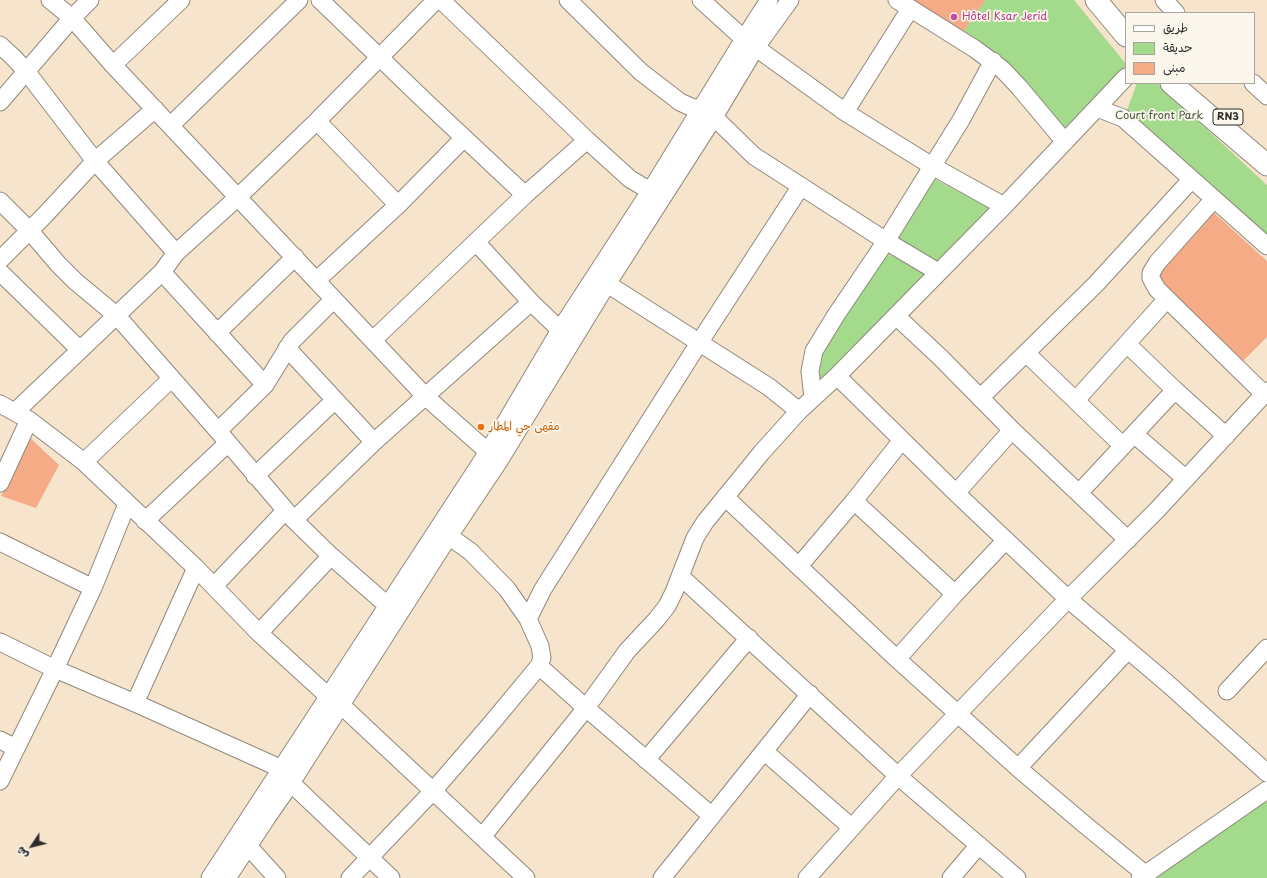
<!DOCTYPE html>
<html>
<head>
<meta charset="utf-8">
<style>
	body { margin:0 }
	#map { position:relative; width:1267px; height:878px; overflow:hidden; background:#f6e4cc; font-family:"Playpen Sans","Playpen Sans Arabic",sans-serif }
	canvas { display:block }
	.legend { position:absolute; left:1125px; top:12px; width:130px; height:72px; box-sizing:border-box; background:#fbf7ec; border:1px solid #a8a59f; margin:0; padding:5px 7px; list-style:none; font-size:12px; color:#2b2b2b }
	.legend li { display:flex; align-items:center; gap:8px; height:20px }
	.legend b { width:20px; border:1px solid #a8a59f }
	.north { position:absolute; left:12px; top:826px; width:40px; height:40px; -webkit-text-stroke:3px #fbf7ec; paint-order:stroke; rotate:235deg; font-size:11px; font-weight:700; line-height:16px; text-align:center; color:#2b2b2b }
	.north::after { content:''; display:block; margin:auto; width:14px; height:18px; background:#2b2b2b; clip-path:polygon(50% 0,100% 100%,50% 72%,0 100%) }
</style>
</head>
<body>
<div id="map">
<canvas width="1267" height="878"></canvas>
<ul class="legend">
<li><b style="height:5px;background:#fff"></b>طريق</li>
<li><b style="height:11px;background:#a3da8c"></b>حديقة</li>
<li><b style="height:11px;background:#f4ab86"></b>مبنى</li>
</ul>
<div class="north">ش</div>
</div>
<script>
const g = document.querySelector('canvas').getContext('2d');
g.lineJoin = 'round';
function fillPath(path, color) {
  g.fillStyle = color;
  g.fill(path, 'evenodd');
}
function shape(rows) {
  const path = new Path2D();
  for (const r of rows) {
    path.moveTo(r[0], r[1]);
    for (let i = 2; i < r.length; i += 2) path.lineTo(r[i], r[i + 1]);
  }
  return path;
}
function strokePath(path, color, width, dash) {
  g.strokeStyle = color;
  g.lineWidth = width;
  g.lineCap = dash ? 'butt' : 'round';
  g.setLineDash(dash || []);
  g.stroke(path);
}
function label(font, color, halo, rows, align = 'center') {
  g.font = font + ' "Playpen Sans","Playpen Sans Arabic",sans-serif';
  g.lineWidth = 3.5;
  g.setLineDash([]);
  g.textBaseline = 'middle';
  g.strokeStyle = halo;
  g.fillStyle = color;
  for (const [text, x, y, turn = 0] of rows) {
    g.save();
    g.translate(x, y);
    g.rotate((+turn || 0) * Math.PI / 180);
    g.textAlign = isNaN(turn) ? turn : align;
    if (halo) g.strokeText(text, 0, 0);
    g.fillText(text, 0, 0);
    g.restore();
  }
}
fillPath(shape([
	[985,0,1074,0,1126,64,1126,68,1067,129,1056,127,961,35],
	[1137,83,1157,83,1267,185,1267,243,1125,116],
	[931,177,991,209,935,267,890,240],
	[884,252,928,274,826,377,816,380,822,348],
	[1264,800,1267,803,1267,878,1155,878]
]), '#a3da8c');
fillPath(shape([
	[909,0,985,0,961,35],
	[1212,211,1267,261,1267,337,1242,362,1157,279,1179,246],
	[29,437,59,465,36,508,1,496]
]), '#f4ab86');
const minor = shape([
	[50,0,72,18,113,65,426,397,495,458],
	[320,0,427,103,525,195],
	[441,0,587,140,630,179,659,196],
	[568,0,641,72,680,102,691,107,701,109,714,117,754,156,886,241,938,272],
	[701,0,744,39,845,112,932,166,1004,206],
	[897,0,975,49,1002,69,1019,87,1065,142],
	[1164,0,1176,13],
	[0,45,14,58,26,71,95,161,176,253],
	[113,65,181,0],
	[1253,83,1267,96],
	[0,102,72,18,90,0],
	[1097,108,1123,118,1267,246],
	[845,112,910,9],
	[317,121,398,205],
	[171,125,299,0],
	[1214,199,1157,263,1151,273,1151,278,1157,289,1167,299,1264,394],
	[0,201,29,230,58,264,75,281,117,316,218,431,294,520,331,556,387,605,397,610],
	[476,242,531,302,560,330],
	[0,260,44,216,95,161,155,109],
	[0,272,80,350],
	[162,272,265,385],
	[598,278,769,387,799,411],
	[317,280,398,205,464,138],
	[896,316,940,357,1012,430,1128,540],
	[217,333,295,257],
	[373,340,525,195,587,140],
	[1127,344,1175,390,1226,436],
	[287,348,374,442],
	[1026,353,1123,446],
	[837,376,956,493,1068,599,1167,683,1267,773],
	[813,398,810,371,814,351,836,315,886,241,961,120,993,61],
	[980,398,1096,284,1191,180],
	[1076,400,1167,299],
	[0,404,29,420,84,462,196,568,259,633,328,696,341,705,526,878],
	[15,412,162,272,176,253,237,198,317,121,436,0],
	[218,431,265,385,292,341,334,299],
	[1134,434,1186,479],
	[84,462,171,379],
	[255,476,335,400],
	[0,483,29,420],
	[956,493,1012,430],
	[1079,493,1175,390],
	[725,497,897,659,1018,768,1084,824,1145,874],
	[854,501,955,594],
	[127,504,93,588,55,669,135,703,282,769],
	[294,520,374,442,531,302],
	[145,521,228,443],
	[439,529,471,552,507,589,528,619],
	[0,542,93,588],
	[799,566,854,501,902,440],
	[680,576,898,776,1017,878],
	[214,586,285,511],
	[259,633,331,556],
	[0,642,55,669,0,781],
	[897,659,955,594,1006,540],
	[539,666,586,708,712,816],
	[1227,691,1267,648],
	[135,703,196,568],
	[0,740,16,748],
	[764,751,851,827],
	[646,760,749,638],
	[1018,768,1128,650],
	[291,783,391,878],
	[482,837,586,708,627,651,656,620,667,606,674,592,695,538,705,522,762,452,799,411,837,376,1004,206,1126,77],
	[248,846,277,878],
	[210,878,488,452,560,330,651,190,744,39,769,0],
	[227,878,268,816,291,783,449,536,499,461,607,284,714,117,756,47,790,0],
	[350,878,433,791,490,725,539,666,542,658,540,646,528,619,543,589,699,343,801,186],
	[662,878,810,694],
	[807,878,898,776,1068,599,1157,510,1267,391],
	[951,878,979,845],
	[1140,878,1267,790]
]);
const major = shape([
	[1096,0,1126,36],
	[1171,83,1267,165]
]);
strokePath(minor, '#90887c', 19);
strokePath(major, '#90887c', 23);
strokePath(minor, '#fff', 17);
strokePath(major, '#fff', 21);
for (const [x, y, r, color] of [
	[954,17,4,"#d1479c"],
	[481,427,4,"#e8710a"]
]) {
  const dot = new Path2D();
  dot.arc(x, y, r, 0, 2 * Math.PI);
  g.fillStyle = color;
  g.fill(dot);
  strokePath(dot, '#fbf7ec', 1.5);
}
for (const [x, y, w] of [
	[1228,117,30]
]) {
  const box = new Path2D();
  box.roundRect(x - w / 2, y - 8, w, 16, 3);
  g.fillStyle = '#fbf7ec';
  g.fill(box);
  strokePath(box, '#2b2b2b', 1);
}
label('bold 10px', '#2b2b2b', null, [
	["RN3",1228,117]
]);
label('11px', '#b23c85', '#fbf7ec', [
	["Hôtel Ksar Jerid",962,17]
], 'left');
label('11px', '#495743', '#fbf7ec', [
	["Court front Park",1159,116]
]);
label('11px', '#c56008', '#fbf7ec', [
	["مقهى حي المطار",489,427]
], 'left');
</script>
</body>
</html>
